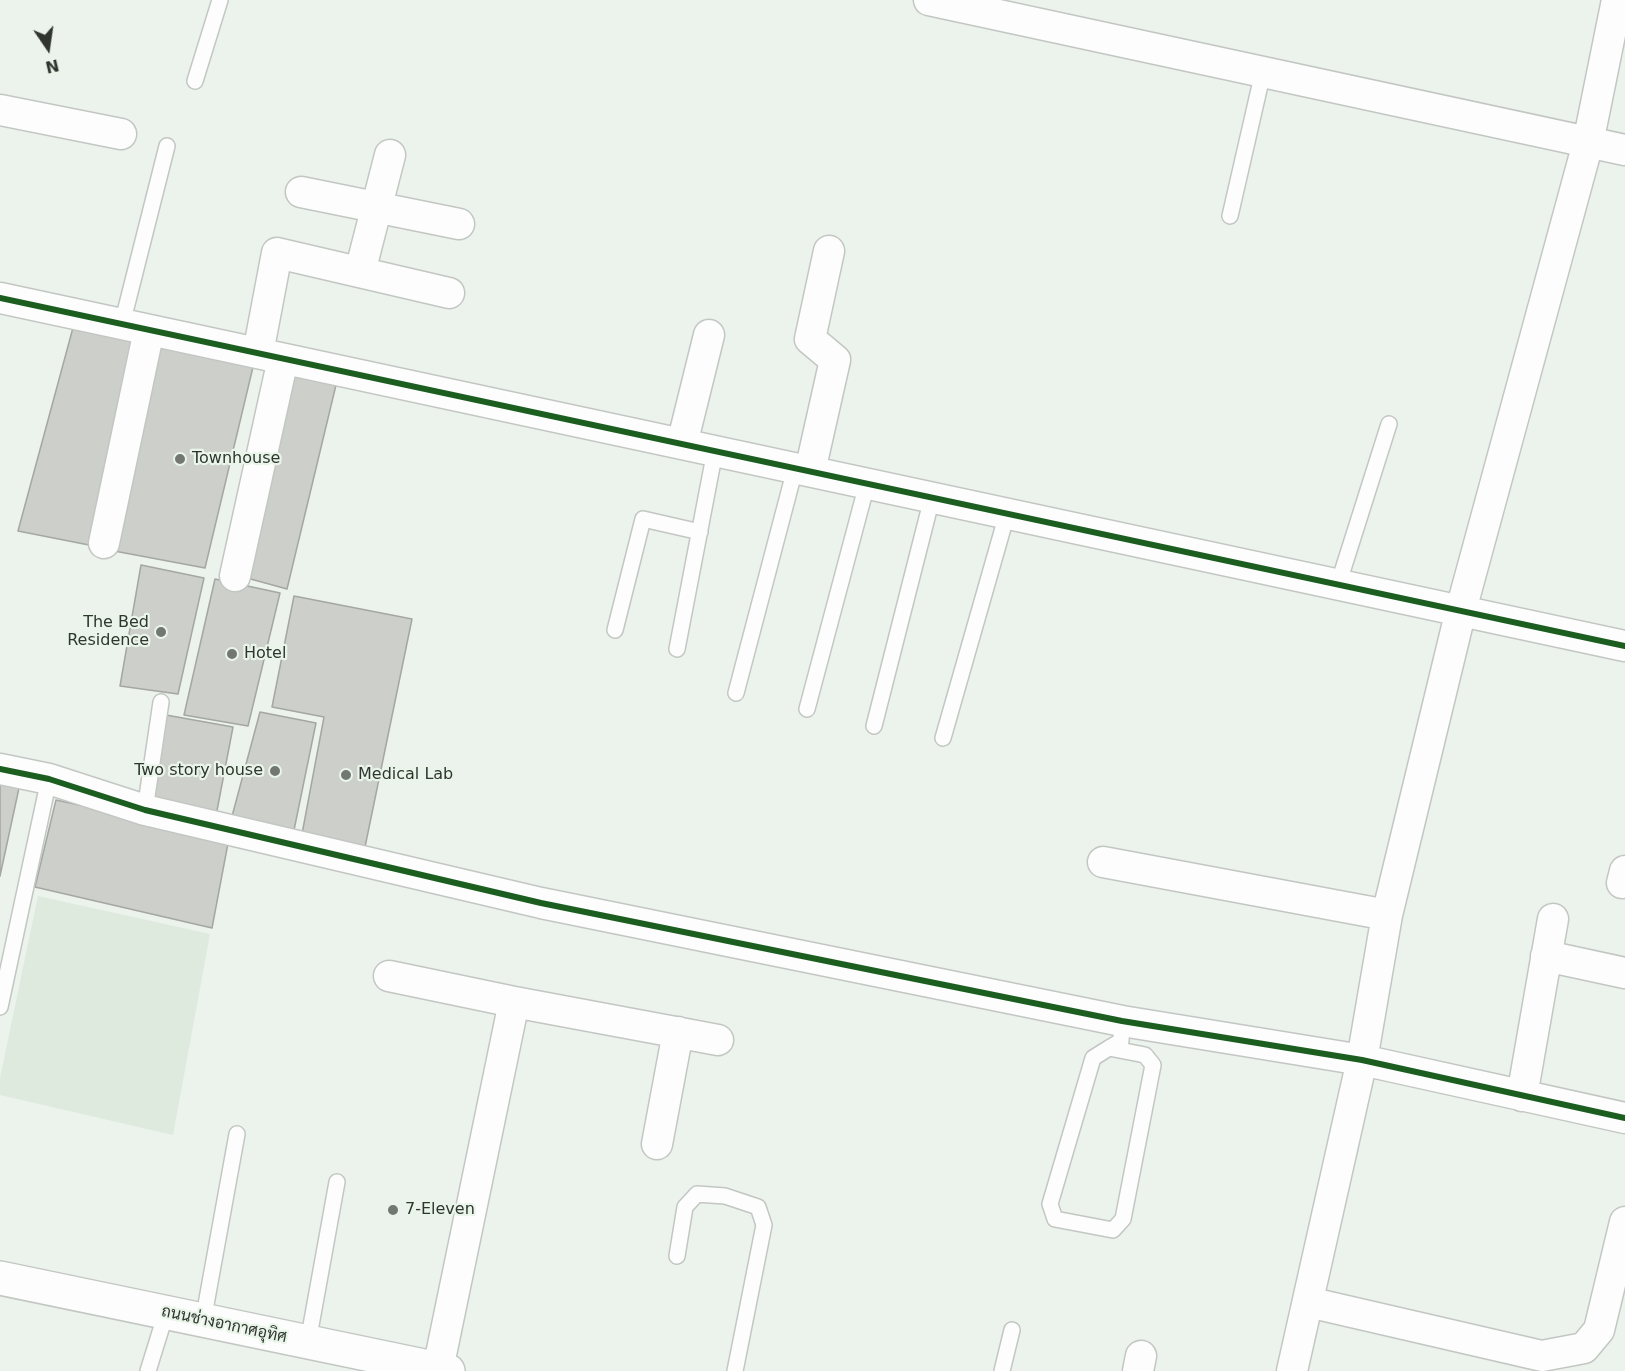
<!DOCTYPE html>
<html>
<head>
<meta charset="utf-8">
<style>
	body { margin:0 }
	#map { position:relative; width:1625px; height:1371px; overflow:hidden; background:#ecf2ec; font-family:"DejaVu Sans",sans-serif }
	canvas { display:block }
	.north { position:absolute; left:18px; top:18px; width:60px; height:60px; -webkit-text-stroke:4px #eaf5e9; paint-order:stroke; rotate:167deg; font-size:16px; font-weight:700; line-height:24px; text-align:center; color:#313530 }
	.north::after { content:''; display:block; margin:auto; width:21px; height:27px; background:#313530; clip-path:polygon(50% 0,100% 100%,50% 72%,0 100%) }
</style>
</head>
<body>
<div id="map">
<canvas width="1625" height="1371"></canvas>
<div class="north">N</div>
</div>
<script>
const g = document.querySelector('canvas').getContext('2d');
g.lineJoin = 'round';
function fillPath(path, color) {
  g.fillStyle = color;
  g.fill(path, 'evenodd');
}
function shape(rows) {
  const path = new Path2D();
  for (const r of rows) {
    path.moveTo(r[0], r[1]);
    for (let i = 2; i < r.length; i += 2) path.lineTo(r[i], r[i + 1]);
  }
  return path;
}
function strokePath(path, color, width, dash) {
  g.strokeStyle = color;
  g.lineWidth = width;
  g.lineCap = dash ? 'butt' : 'round';
  g.setLineDash(dash || []);
  g.stroke(path);
}
function label(font, color, halo, rows, align = 'center') {
  g.font = font + ' "DejaVu Sans",Sarabun,sans-serif';
  g.lineWidth = 4.5;
  g.setLineDash([]);
  g.textBaseline = 'middle';
  g.strokeStyle = halo;
  g.fillStyle = color;
  for (const [text, x, y, turn = 0] of rows) {
    g.save();
    g.translate(x, y);
    g.rotate((+turn || 0) * Math.PI / 180);
    g.textAlign = isNaN(turn) ? turn : align;
    if (halo) g.strokeText(text, 0, 0);
    g.fillText(text, 0, 0);
    g.restore();
  }
}
fillPath(shape([
	[38,896,210,934,173,1135,0,1095,0,1078]
]), '#deeade');
const building = shape([
	[74,324,137,336,89,545,18,531,74,324],
	[156,343,253,367,205,568,109,550,156,343],
	[291,374,336,385,287,589,247,578,291,374],
	[141,565,204,578,178,694,120,686,141,565],
	[215,579,280,593,248,726,184,715,215,579],
	[294,596,412,619,365,847,302,834,324,717,272,707,294,596],
	[260,712,316,723,293,835,231,820,260,712],
	[166,715,233,727,215,821,148,809,166,715],
	[0,784,19,788,0,876,0,784],
	[56,800,229,838,212,928,35,887,56,800]
]);
fillPath(building, '#cccfca');
strokePath(building, '#a4a7a2', 1.5);
const service = shape([
	[195,81,220,0],
	[1230,216,1263,72],
	[122,324,167,146],
	[1338,585,1389,424],
	[615,630,643,519,700,532],
	[677,649,715,451],
	[736,693,795,469],
	[807,709,867,484],
	[874,726,932,498],
	[943,738,1007,514],
	[145,810,161,702],
	[0,1007,49,779],
	[1109,1048,1145,1055,1153,1065,1123,1219,1113,1230,1055,1219,1050,1204,1093,1058,1109,1048,1121,1041,1122,1021],
	[677,1256,685,1207,697,1194,725,1196,758,1207,764,1225,735,1371],
	[203,1321,237,1134],
	[308,1342,337,1182],
	[148,1371,166,1313],
	[1002,1371,1012,1330]
]);
const minor = shape([
	[929,0,1625,150],
	[0,110,121,134],
	[301,192,459,224],
	[360,272,390,155],
	[0,298,1625,646],
	[258,353,277,253,449,293],
	[682,444,709,335],
	[810,471,835,360,810,339,829,251],
	[104,543,149,330],
	[235,576,283,359],
	[0,769,49,779,145,810,541,903,1122,1021,1362,1060,1625,1118],
	[1103,862,1387,915],
	[1622,883,1625,871],
	[1546,956,1625,973],
	[389,976,514,1002,718,1040],
	[1522,1096,1553,919],
	[657,1144,678,1032],
	[1308,1302,1542,1356,1584,1348,1599,1330,1625,1222],
	[438,1369,514,1002],
	[1138,1371,1141,1356],
	[1292,1371,1362,1060,1387,915,1461,610,1588,143,1617,0]
]);
const tertiary = shape([
	[0,1278,448,1371]
]);
strokePath(service, '#c3c7c3', 18);
strokePath(minor, '#c3c7c3', 33);
strokePath(tertiary, '#c3c7c3', 36);
strokePath(service, '#fcfdfc', 15);
strokePath(minor, '#fcfdfc', 30);
strokePath(tertiary, '#fcfdfc', 33);
strokePath(shape([
	[0,298,1625,646],
	[0,769,49,779,145,810,541,903,1122,1021,1362,1060,1625,1118]
]), '#1b5e20', 6);
for (const [x, y, r, color] of [
	[180,459,6,"#727772"],
	[161,632,6,"#727772"],
	[232,654,6,"#727772"],
	[275,771,6,"#727772"],
	[346,775,6,"#727772"],
	[393,1210,6,"#727772"]
]) {
  const dot = new Path2D();
  dot.arc(x, y, r, 0, 2 * Math.PI);
  g.fillStyle = color;
  g.fill(dot);
  strokePath(dot, '#eaf5e9', 2);
}
label('16px', '#313530', '#eaf5e9', [
	["Townhouse",192,459],
	["The Bed",149,623,"right"],
	["Residence",149,641,"right"],
	["Hotel",244,654],
	["Two story house",263,771,"right"],
	["Medical Lab",358,775],
	["7-Eleven",405,1210]
], 'left');
label('16px', '#313530', '#eaf5e9', [
	["ถนนช่างอากาศอุทิศ",224,1325,12]
]);
</script>
</body>
</html>
